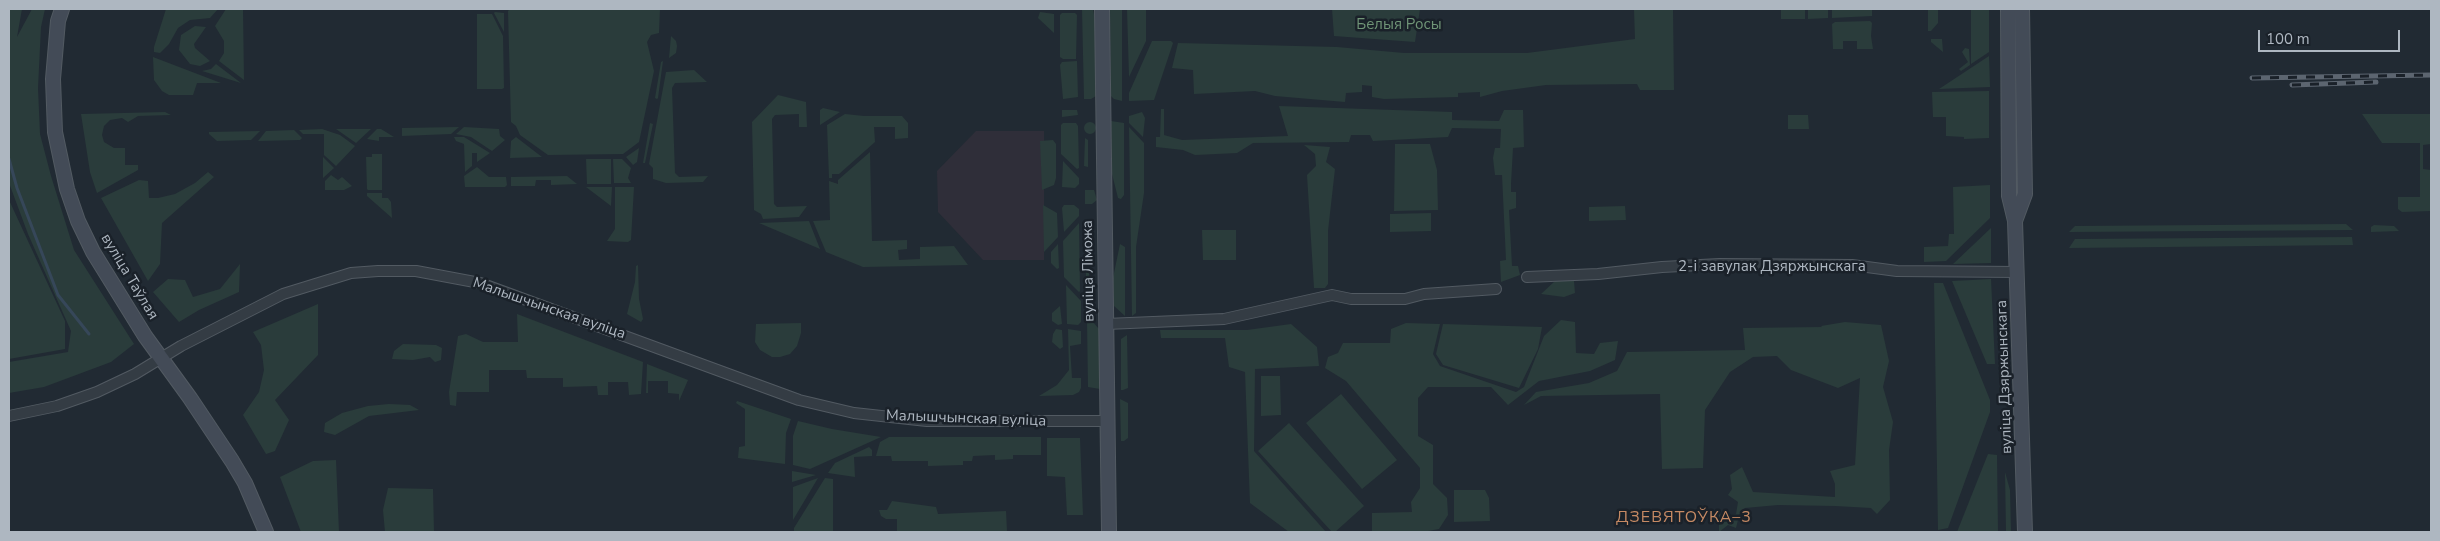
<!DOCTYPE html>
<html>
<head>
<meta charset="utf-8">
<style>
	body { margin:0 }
	#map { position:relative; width:2440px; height:541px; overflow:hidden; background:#212a33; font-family:"Nunito Sans",sans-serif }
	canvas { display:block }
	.frame { position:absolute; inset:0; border:10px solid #aeb7c1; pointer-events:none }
	.scale { position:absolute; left:2258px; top:30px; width:142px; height:22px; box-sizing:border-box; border:2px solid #aeb7c1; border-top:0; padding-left:6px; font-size:15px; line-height:18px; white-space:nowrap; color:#aeb7c1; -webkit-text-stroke:4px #1a2129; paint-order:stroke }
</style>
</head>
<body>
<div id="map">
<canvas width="2440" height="541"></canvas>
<div class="frame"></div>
<div class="scale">100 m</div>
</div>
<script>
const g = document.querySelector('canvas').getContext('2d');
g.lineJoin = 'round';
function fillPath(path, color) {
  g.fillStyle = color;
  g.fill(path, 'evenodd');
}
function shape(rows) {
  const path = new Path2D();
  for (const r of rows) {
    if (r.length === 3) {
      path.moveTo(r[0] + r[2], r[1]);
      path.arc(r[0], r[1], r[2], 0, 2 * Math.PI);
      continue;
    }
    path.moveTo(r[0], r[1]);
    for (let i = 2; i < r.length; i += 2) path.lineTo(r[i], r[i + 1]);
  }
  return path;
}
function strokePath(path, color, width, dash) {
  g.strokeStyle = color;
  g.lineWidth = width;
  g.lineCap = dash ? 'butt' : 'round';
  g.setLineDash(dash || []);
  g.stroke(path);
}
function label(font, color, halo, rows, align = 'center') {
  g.font = font + ' "Nunito Sans",sans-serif';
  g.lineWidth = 5;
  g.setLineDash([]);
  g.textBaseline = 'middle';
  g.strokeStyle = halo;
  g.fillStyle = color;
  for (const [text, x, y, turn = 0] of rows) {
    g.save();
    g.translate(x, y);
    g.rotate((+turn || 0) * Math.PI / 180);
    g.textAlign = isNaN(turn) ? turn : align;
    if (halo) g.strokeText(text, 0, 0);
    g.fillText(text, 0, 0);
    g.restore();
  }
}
fillPath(shape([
	[976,131,1044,131,1044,260,983,260,938,212,937,171]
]), '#2f2e39');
fillPath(shape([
	[9,9,22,9,17,37,32,9,45,9,41,27,38,88,40,134,51,176,74,250,134,344,111,362,44,387,9,393,9,362,68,352,71,331,28,234,9,183],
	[166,9,218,9,210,18,190,20,178,28,169,44,160,53,154,52,154,47],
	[226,9,243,9,244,80,219,61,224,53,224,41,215,26],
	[510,9,660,9,659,33,651,35,647,42,654,71,639,142,623,154,548,155,520,135,516,126,511,122,508,11],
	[1082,9,1093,9,1095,20,1096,89,1096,96,1091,99,1084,99],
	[1110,9,1122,9,1122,101,1114,99,1111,96],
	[1127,9,1146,9,1146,41,1129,77],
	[1332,9,1420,9,1415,42,1334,36],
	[1634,9,1673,9,1674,90,1640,90,1637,84,1546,85,1502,91,1480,97,1480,92,1458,93,1458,97,1384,99,1372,97,1372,86,1362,85,1362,92,1346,93,1345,102,1275,96,1255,91,1194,94,1193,70,1172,68,1178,43,1337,47,1404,53,1527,53,1635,39],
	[1781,9,1805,9,1805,19,1781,19],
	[1808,9,1828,9,1828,18,1808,19],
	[1832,9,1872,9,1872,16,1832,18],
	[1928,9,1938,9,1938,23,1931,31,1928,31],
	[1971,9,1989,9,1989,52,1971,64],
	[495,12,504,13,504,32,494,13],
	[1040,12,1054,14,1054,33,1038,18],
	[1062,13,1075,13,1077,15,1076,59,1063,59,1060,57,1060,15],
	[477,14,492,14,503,36,504,88,502,89,477,89],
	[1870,21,1872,23,1871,36,1873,49,1857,49,1857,41,1843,41,1843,49,1833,49,1832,24,1835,22],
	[195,26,206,27,194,44,195,48,210,61,200,66,190,64,179,50,181,35],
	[671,36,676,41,677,46,676,53,669,58],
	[1931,39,1942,39,1943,52,1931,42],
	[1152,41,1171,41,1173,43,1154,100,1129,101,1129,93],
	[1965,48,1969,49,1970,65,1961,71,1959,69,1968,62,1962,52],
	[1989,56,1990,87,1938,89,1939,89],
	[153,57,221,83,197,83,193,95,169,95,162,91,154,80],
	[663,61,658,98,657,99,655,98,661,62],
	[1077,61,1078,97,1063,99,1060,65,1062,62],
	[216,64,241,83,202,71,211,69],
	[694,70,707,82,675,83,672,88,675,173,679,177,708,176,703,182,666,183,653,179,653,168,649,164,666,72],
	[1989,91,1989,138,1964,139,1964,137,1946,136,1946,117,1933,117,1932,92],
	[778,95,806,102,807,127,799,127,799,114,775,115,772,119,774,204,777,207,807,206,799,217,763,219,761,214,754,210,752,122],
	[1279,106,1452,112,1452,120,1499,121,1504,110,1523,110,1524,147,1513,148,1511,184,1511,192,1516,192,1516,208,1509,210,1512,266,1518,266,1520,275,1501,282,1500,261,1506,260,1502,175,1495,175,1493,158,1495,148,1500,148,1501,129,1452,128,1448,137,1373,141,1370,135,1351,135,1349,142,1253,143,1237,153,1195,155,1183,150,1156,147,1156,137,1160,137,1161,109,1164,109,1164,135,1182,140,1288,136],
	[823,108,840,112,820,125,820,110],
	[1062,110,1077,110,1078,115,1062,117],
	[165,112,171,115,138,116,128,122,122,118,110,120,104,126,102,135,104,142,114,148,125,148,125,165,138,165,138,170,97,193,90,172,81,114],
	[1142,112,1145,118,1143,137,1129,123,1129,116],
	[845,114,864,116,902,116,908,123,908,138,895,139,895,127,874,127,875,142,839,174,832,174,832,178,829,178,827,125],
	[2362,114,2431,114,2431,144,2423,145,2423,169,2431,170,2431,211,2402,212,2398,209,2398,197,2420,197,2420,143,2382,143],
	[1788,115,1808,115,1809,129,1788,129],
	[1111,121,1124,123,1124,195,1121,199,1118,198,1112,174],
	[1090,128,6],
	[650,123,653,124,645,163,643,163],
	[1063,123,1076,123,1078,126,1079,168,1077,169,1061,154,1061,125],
	[459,127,451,134,402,136,402,128],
	[464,127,499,129,500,136,505,140,492,151,471,137,456,134],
	[1129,127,1144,143,1144,193,1136,247,1136,313,1132,316],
	[322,129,340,135,355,146,336,166,324,155,324,134,303,134,299,130],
	[336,129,371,129,356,143],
	[377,129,381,129,394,137,379,137,379,141,367,139],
	[294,130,302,138,300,140,258,141,266,131],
	[260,131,251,140,217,141,209,134,209,132],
	[454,137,464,137,490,153,477,162,477,153,472,153,472,166,465,172,464,144,456,141],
	[516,137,542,157,510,158,511,141],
	[1085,138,1088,140,1088,167,1084,166],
	[1053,140,1056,144,1056,178,1054,185,1042,190,1040,141],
	[1395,144,1430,144,1437,170,1438,210,1394,211],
	[1304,145,1330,147,1326,162,1335,169,1328,231,1328,284,1325,288,1314,288,1307,175,1316,166,1315,154],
	[639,148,637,162,633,165,626,157],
	[870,152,872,241,907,240,907,249,898,250,899,260,920,259,920,247,954,246,968,265,863,267,826,252,813,221,830,220,829,181,838,184,838,180],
	[372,154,382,154,382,190,368,190,367,189,366,157,372,157],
	[323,157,334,168,323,178],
	[586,159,611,159,611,184,587,184],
	[613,159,622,159,631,168,628,178,631,183,614,183],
	[1063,161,1079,178,1079,184,1075,188,1062,187],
	[477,167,489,177,506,177,507,185,505,187,465,187,464,176],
	[208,172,214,177,162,223,160,264,148,281,101,198,139,180,148,181,149,198,158,198,175,194,195,183],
	[331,175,338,180,342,177,352,186,344,190,325,190,325,181],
	[567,176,577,184,551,185,551,180,536,180,535,186,511,186,511,177],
	[1990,185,1990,218,1946,261,1924,262,1924,247,1948,246,1949,234,1954,234,1953,187],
	[586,187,612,187,611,206],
	[615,187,634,187,631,240,628,242,607,241,615,229],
	[1085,190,1094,190,1097,200,1092,204,1085,204],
	[367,193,382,193,382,198,388,198,391,202,392,218,367,196],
	[9,200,65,321,65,349,9,359],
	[1043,205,1057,213,1058,237,1044,252],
	[1064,205,1074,205,1079,209,1079,216,1064,232,1062,208],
	[1625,206,1626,220,1589,221,1589,207],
	[1431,213,1431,231,1390,232,1390,214],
	[809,221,820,249,759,223],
	[1079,223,1080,291,1079,292,1064,277,1063,241],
	[2346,224,2353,230,2069,232,2075,226],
	[2374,225,2394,226,2399,231,2371,232,2371,227],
	[1991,228,1991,263,1953,264],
	[1086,230,1089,232,1089,258,1085,257],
	[1202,230,1236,230,1236,260,1203,260],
	[2352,237,2353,245,2069,248,2075,239],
	[1058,244,1059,268,1057,269,1051,263,1051,252],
	[1120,244,1125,247,1125,316,1114,306,1113,278],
	[240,264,239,292,199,310,179,322,153,292,168,279,185,280,193,297,220,289],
	[638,265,639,299,643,319,641,322,627,314,635,282,636,266],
	[1086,267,1089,269,1089,298,1086,297],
	[1991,279,1995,364,1987,364,1952,281],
	[1555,281,1574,281,1575,293,1564,297,1541,294],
	[1934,283,1943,283,1990,400,1990,412,1948,528,1938,530],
	[1066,285,1081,301,1081,322,1078,325,1067,324],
	[318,304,318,355,275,400,289,420,275,451,266,454,243,415,259,392,264,370,261,345,253,332],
	[1060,306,1062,324,1058,325,1052,321,1052,313],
	[517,314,643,362,641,394,629,395,628,382,608,382,608,395,598,395,597,386,563,387,563,378,527,378,526,370,489,370,489,392,457,392,456,406,450,405,449,392,458,336,466,334,483,342,518,342],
	[1561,320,1575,322,1576,353,1594,354,1600,343,1618,341,1615,360,1590,371,1539,381,1508,405,1491,387,1428,387,1418,398,1418,436,1433,445,1433,484,1447,498,1448,515,1439,529,1423,532,1372,532,1372,513,1412,512,1411,502,1420,488,1420,468,1346,381,1325,368,1328,357,1338,353,1343,343,1390,343,1391,329,1406,323,1440,324,1433,354,1440,366,1516,392,1524,387,1544,336],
	[1087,321,1092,321,1099,329,1100,389,1088,387],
	[1845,322,1881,325,1889,361,1883,387,1893,422,1889,450,1890,500,1877,514,1871,508,1835,506,1778,505,1745,508,1740,512,1736,528,1728,525,1719,532,1719,514,1726,516,1736,514,1738,502,1728,495,1732,489,1730,475,1742,467,1753,492,1835,497,1835,484,1830,471,1855,465,1860,378,1838,388,1791,370,1777,356,1753,357,1730,372,1705,410,1703,468,1662,469,1660,394,1541,396,1524,405,1536,392,1589,383,1617,371,1627,352,1745,350,1743,328,1822,327,1821,326],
	[801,323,801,333,797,346,790,354,780,357,772,357,760,350,755,342,756,324],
	[1291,324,1317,347,1319,366,1255,369,1254,451,1326,532,1289,532,1250,503,1245,372,1229,367,1225,338,1161,338,1160,330,1247,330],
	[1443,324,1542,327,1538,349,1519,388,1443,365,1436,354],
	[1056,329,1062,330,1063,347,1060,349,1052,342,1053,334],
	[1068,329,1081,331,1081,344,1070,346,1072,378,1081,378,1081,388,1079,392,1073,395,1039,396,1057,385,1069,370],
	[1127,335,1128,388,1123,390,1121,390,1121,339],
	[403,344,436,345,442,348,441,360,435,362,430,357,413,360,392,359,394,351],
	[647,364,688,380,679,401,679,394,668,393,668,381,648,381,648,393,646,393],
	[1261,376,1280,376,1281,415,1261,416],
	[1341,394,1397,460,1362,489,1306,423],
	[1120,399,1128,403,1128,438,1124,441,1121,441],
	[737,401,791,419,786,433,785,464,738,458,739,447,745,446,745,409,736,403],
	[389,404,410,405,419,410,369,416,335,435,324,432,325,423,342,413,368,406],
	[798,421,832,429,881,437,810,469,793,465,793,436],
	[1289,423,1364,506,1335,532,1332,532,1258,451],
	[889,437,1041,437,1041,455,1013,455,1013,459,995,460,995,455,973,456,972,461,963,461,963,465,928,466,928,461,892,461,891,456,876,456,880,442],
	[1047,438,1080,438,1083,515,1067,515,1065,477,1047,476],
	[869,447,872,450,872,456,854,457,855,477,828,473,835,463],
	[1988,454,1997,455,1998,532,1957,532],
	[336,460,339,532,301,532,280,477,313,461],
	[792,471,816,475,792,482],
	[2005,472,2010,490,2011,531,2009,532,2006,532],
	[818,478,793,520,793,487],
	[825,478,833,479,833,532,794,532,794,528],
	[388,488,433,489,434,532,385,532,383,510],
	[1454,490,1485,490,1489,498,1490,521,1454,522],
	[892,501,936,507,938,514,1006,511,1007,532,897,532,897,519,886,519,881,516,879,510,887,510]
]), '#2a3c3b');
strokePath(shape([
	[9,159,17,188,58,295,89,334]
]), '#364759', 3);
const street = shape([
	[1527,277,1598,274,1662,267,1720,264,1852,265,1897,271,2018,272],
	[1106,324,1224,319,1332,295,1351,299,1405,299,1424,294,1496,289],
	[9,416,57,406,97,392,135,374,181,346,283,294,351,273,378,271,416,271,480,283,799,400,854,413,927,421,1107,421]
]);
const secondary = shape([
	[62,9,58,21,53,79,55,132,67,189,78,221,93,252,145,336,190,398,232,461,245,483,266,532],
	[1102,9,1109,532],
	[2008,9,2009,196,2015,221,2025,532],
	[2015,221,2025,194,2022,9]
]);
strokePath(street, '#525a62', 12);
strokePath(secondary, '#525a62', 16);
strokePath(street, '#343c44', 10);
strokePath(secondary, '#434b57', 14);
const rail = shape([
	[2252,78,2431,75],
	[2292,85,2376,82]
]);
strokePath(rail, '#5c6570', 5);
strokePath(rail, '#1a2129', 3, [9]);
label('15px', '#709577', '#1a2129', [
	["Белыя Росы",1399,25]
]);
label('15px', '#aeb7c1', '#1a2129', [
	["2-і завулак Дзяржынскага",1772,267],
	["вуліца Ліможа",1089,271,-91],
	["вуліца Таўлая",129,277,59],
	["Малышчынская вуліца",549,309,19],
	["вуліца Дзяржынскага",2005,377,-92],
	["Малышчынская вуліца",966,419,2]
]);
g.letterSpacing = '1px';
label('16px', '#c68a64', '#1a2129', [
	["ДЗЕВЯТОЎКА–3",1684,518]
]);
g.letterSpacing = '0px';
</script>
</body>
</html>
